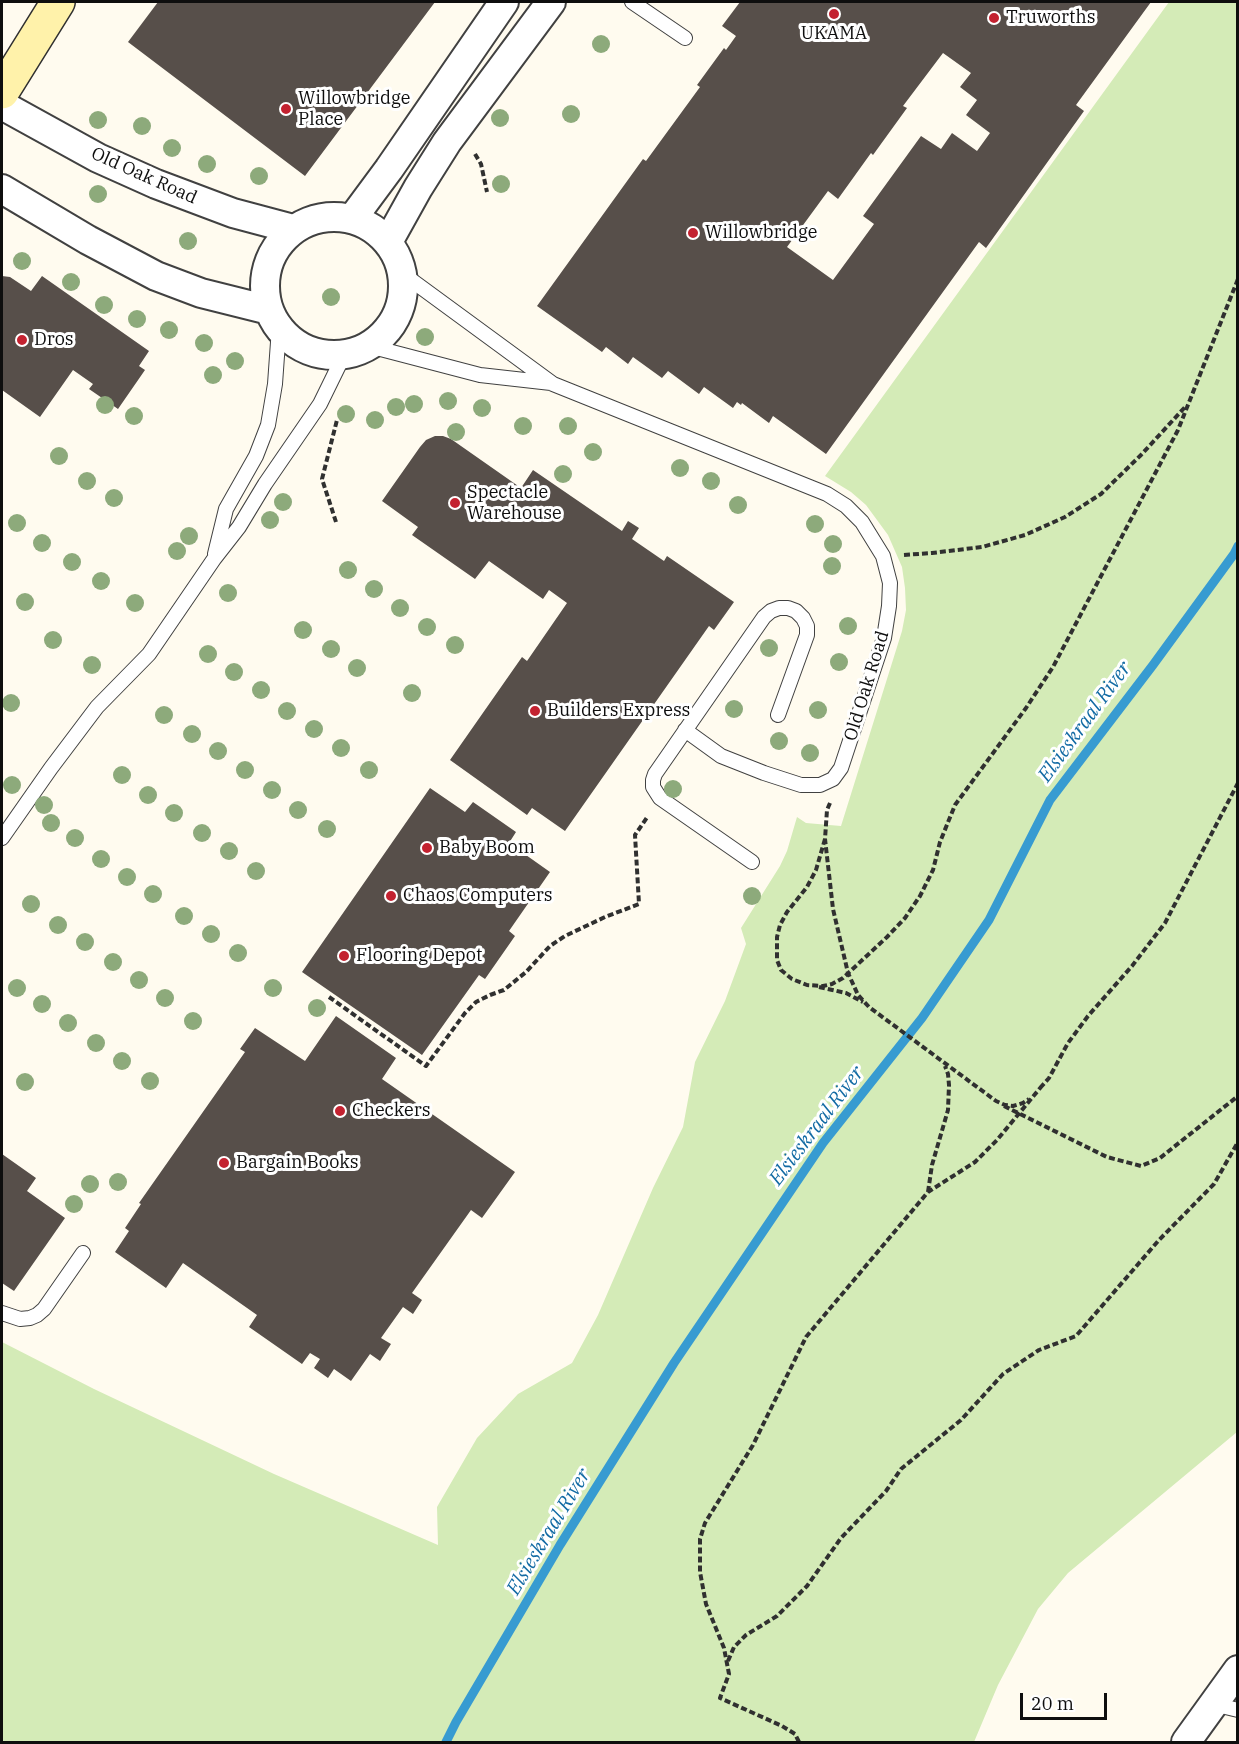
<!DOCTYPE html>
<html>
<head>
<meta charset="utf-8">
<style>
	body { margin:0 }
	#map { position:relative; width:1239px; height:1744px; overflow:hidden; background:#fffbef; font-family:"IBM Plex Serif",serif }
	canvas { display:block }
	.frame { position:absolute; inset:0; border:3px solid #0e0e0e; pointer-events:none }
	.scale { position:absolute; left:1020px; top:1693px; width:87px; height:27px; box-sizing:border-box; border:3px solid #0e0e0e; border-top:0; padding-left:8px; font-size:18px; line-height:21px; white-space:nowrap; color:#0e0e0e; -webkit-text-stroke:4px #fff; paint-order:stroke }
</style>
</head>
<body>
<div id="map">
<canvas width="1239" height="1744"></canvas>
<div class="frame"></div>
<div class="scale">20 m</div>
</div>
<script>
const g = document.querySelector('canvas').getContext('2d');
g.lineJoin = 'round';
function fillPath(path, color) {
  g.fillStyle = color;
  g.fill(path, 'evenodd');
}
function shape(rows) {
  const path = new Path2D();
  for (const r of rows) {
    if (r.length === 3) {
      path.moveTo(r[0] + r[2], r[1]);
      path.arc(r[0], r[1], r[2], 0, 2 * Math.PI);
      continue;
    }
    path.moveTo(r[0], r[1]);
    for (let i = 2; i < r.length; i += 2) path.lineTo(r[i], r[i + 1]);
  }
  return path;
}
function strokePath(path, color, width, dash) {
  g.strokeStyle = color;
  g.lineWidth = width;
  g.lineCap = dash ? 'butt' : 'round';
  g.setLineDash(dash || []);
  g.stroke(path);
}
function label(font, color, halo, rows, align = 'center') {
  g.font = font + ' "IBM Plex Serif",serif';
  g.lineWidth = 6;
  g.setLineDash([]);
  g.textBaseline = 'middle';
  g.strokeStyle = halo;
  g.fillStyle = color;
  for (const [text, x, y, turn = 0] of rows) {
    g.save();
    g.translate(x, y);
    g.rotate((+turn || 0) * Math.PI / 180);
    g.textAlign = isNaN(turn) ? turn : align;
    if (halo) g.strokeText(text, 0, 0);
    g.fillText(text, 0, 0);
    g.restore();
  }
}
fillPath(shape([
	[1169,2,1238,2,1237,1432,1068,1573,1038,1609,998,1685,974,1742,2,1742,2,1342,94,1389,274,1474,438,1545,437,1507,477,1438,518,1394,572,1363,598,1315,653,1188,683,1127,695,1062,725,1001,746,944,741,928,780,866,787,851,797,817,806,823,841,826,902,631,906,610,905,588,902,567,888,535,866,505,851,492,825,476]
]), '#d4ebb7');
strokePath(shape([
	[446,1742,456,1722,560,1545,674,1363,823,1143,922,1018,989,920,1050,800,1153,665,1234,554,1238,546]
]), '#379bd1', 9);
fillPath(shape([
	[158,2,435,2,305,176,128,42],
	[740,2,1151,2,1076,105,1084,111,986,248,979,242,826,454,773,416,769,423,742,403,741,405,737,402,733,408,704,387,699,394,668,371,662,378,633,357,628,364,606,347,602,352,537,306,643,159,646,161,700,87,697,85,724,48,726,50,736,36,722,26],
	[943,53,971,73,960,87,977,100,966,115,990,133,977,151,952,133,941,149,921,136,863,216,874,224,833,280,787,247,828,191,838,199,871,153,873,155,907,108,903,106],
	[2,276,10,277,31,291,42,276,149,351,139,366,145,370,118,409,89,389,93,384,73,370,40,417,2,390],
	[435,436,443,436,451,439,521,488,533,470,622,531,628,521,639,528,632,539,664,561,667,556,734,602,714,630,709,626,565,831,532,808,527,815,450,760,522,657,527,661,567,603,549,590,543,599,489,561,475,579,412,535,418,527,382,501,420,447,426,440],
	[430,788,465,812,473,802,516,832,509,843,550,872,509,931,515,936,485,979,479,975,422,1055,302,972],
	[336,1016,396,1058,382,1079,515,1172,482,1218,471,1210,412,1293,422,1300,413,1314,403,1307,381,1338,391,1344,380,1361,370,1354,351,1381,334,1369,328,1378,314,1368,320,1359,310,1353,302,1364,249,1327,257,1315,183,1263,166,1288,115,1252,129,1231,125,1228,141,1204,139,1203,245,1052,240,1049,255,1028,305,1061],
	[2,1154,36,1178,27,1191,65,1218,14,1291,2,1283]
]), '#574f4a');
const lane = shape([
	[632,2,685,38],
	[403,274,553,384,827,494,846,506,862,522,883,556,890,583,889,606,884,638,841,768,833,779,820,785,801,785,764,773,721,756,685,730],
	[369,346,480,375,551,383],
	[215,554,226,509,256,456,268,425,275,384,279,328],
	[2,838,51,768,97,707,149,654,214,559,239,527,265,484,320,404,344,355],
	[752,862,660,798,653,787,653,780,655,774,764,617,771,611,779,608,788,608,796,611,803,618,807,626,807,635,778,715],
	[2,1313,20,1319,30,1318,37,1315,44,1309,83,1253],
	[1213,1704,1238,1710]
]);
const street = shape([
	[2,105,98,158,156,184,233,213,293,229],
	[2,189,88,240,156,276,201,293,269,310],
	[334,286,69],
	[352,219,389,169,504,2],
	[388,242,418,188,447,142,551,2],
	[1186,1742,1238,1670]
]);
const secondary = shape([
	[2,92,58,2]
]);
strokePath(lane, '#414141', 16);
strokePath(street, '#414141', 32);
strokePath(secondary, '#303030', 36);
strokePath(shape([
	[475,154,481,164,487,192],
	[336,522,322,479,337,420],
	[904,555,932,553,982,547,1025,535,1065,517,1101,494,1141,455,1186,406],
	[830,803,827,810,825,839,833,909,848,973,858,995,869,1007,996,1101,1005,1105,1013,1106,1023,1103,1029,1099],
	[825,839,816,870,807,887,787,912,780,925,777,937,777,960,781,970,792,979,807,985,823,986,832,984,843,978,887,937,905,918,920,896,933,870,940,842,955,805,1026,708,1053,667,1178,430,1238,279],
	[819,987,846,993,863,1002],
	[329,997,426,1066,465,1013,476,1002,490,995,504,990,526,972,550,946,565,936,605,917,639,904,635,835,648,816],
	[1040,1088,1049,1078,1068,1043,1088,1016,1132,966,1165,923,1238,783],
	[1004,1106,1107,1157,1141,1166,1160,1158,1238,1096],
	[928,1192,932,1165,948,1110,949,1085,948,1074,945,1066],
	[728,1661,734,1647,746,1635,777,1616,807,1586,841,1538,886,1491,901,1469,961,1420,1003,1374,1039,1350,1076,1336,1159,1240,1214,1184,1238,1142],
	[799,1742,795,1734,782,1726,720,1698,729,1674,724,1648,706,1604,700,1572,700,1539,705,1523,753,1445,806,1337,928,1192,975,1162,997,1140,1041,1087]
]), '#303030', 4, [6, 3]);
strokePath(lane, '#fff', 14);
strokePath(street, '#fff', 28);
strokePath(secondary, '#fff2aa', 33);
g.fillStyle = '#8daa7b';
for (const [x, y] of [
	[601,44],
	[571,114],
	[500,118],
	[98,120],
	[142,126],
	[172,148],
	[207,164],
	[259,176],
	[501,184],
	[98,194],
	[188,241],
	[22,261],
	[71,282],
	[331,297],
	[104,305],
	[137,319],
	[169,330],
	[425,337],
	[204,343],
	[235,361],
	[213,375],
	[448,401],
	[414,404],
	[105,405],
	[396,407],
	[482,408],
	[346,414],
	[134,416],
	[375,420],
	[523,426],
	[568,426],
	[456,432],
	[593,452],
	[59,456],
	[680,468],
	[563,474],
	[87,481],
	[711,481],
	[114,498],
	[283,502],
	[738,505],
	[270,520],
	[17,523],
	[815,524],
	[189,536],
	[42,543],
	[833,544],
	[177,551],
	[72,562],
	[832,566],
	[348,570],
	[101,581],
	[374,589],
	[228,593],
	[25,602],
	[135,603],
	[400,608],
	[848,626],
	[427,627],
	[303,630],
	[53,640],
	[455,645],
	[769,648],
	[331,649],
	[208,654],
	[839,662],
	[92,665],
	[357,668],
	[234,672],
	[261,690],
	[412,693],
	[11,703],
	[734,709],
	[818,710],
	[287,711],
	[164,715],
	[314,729],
	[192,734],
	[779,741],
	[341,748],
	[218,751],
	[810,753],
	[245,770],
	[369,770],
	[122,775],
	[12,785],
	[673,789],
	[272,790],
	[148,795],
	[44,805],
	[298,810],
	[174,813],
	[51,823],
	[327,829],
	[202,833],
	[75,838],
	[229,851],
	[101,859],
	[256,871],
	[127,877],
	[153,894],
	[752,896],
	[31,904],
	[184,916],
	[58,925],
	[211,934],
	[85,942],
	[238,953],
	[113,962],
	[139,980],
	[17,988],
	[273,988],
	[165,998],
	[42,1004],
	[317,1008],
	[193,1021],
	[68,1023],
	[96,1043],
	[122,1061],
	[150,1081],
	[25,1082],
	[118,1182],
	[90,1184],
	[74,1204]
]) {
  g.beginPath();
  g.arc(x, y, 9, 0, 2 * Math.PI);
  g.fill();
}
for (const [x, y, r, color] of [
	[834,14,6,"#c32230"],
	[994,18,6,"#c32230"],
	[286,109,6,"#c32230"],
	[693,233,6,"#c32230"],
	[22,340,6,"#c32230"],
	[455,503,6,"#c32230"],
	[535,711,6,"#c32230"],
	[427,848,6,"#c32230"],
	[391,896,6,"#c32230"],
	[344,956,6,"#c32230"],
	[340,1111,6,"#c32230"],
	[224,1163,6,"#c32230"]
]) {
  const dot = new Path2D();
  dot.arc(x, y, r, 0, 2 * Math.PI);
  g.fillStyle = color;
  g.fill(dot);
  strokePath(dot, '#fff', 2);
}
label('18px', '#0e0e0e', '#fff', [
	["Truworths",1006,18],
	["UKAMA",834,34,"center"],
	["Willowbridge",298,99],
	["Place",298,120],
	["Willowbridge",705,233],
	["Dros",34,340],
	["Spectacle",467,493],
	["Warehouse",467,514],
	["Builders Express",547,711],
	["Baby Boom",439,848],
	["Chaos Computers",403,896],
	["Flooring Depot",356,956],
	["Checkers",352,1111],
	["Bargain Books",236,1163]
], 'left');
label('18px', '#0e0e0e', '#fff', [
	["Old Oak Road",144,176,24],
	["Old Oak Road",867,686,-73]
]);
label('italic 20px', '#136ba4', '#fff', [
	["Elsieskraal River",1085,722,-54],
	["Elsieskraal River",817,1126,-53],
	["Elsieskraal River",549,1532,-59]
]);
</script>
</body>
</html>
